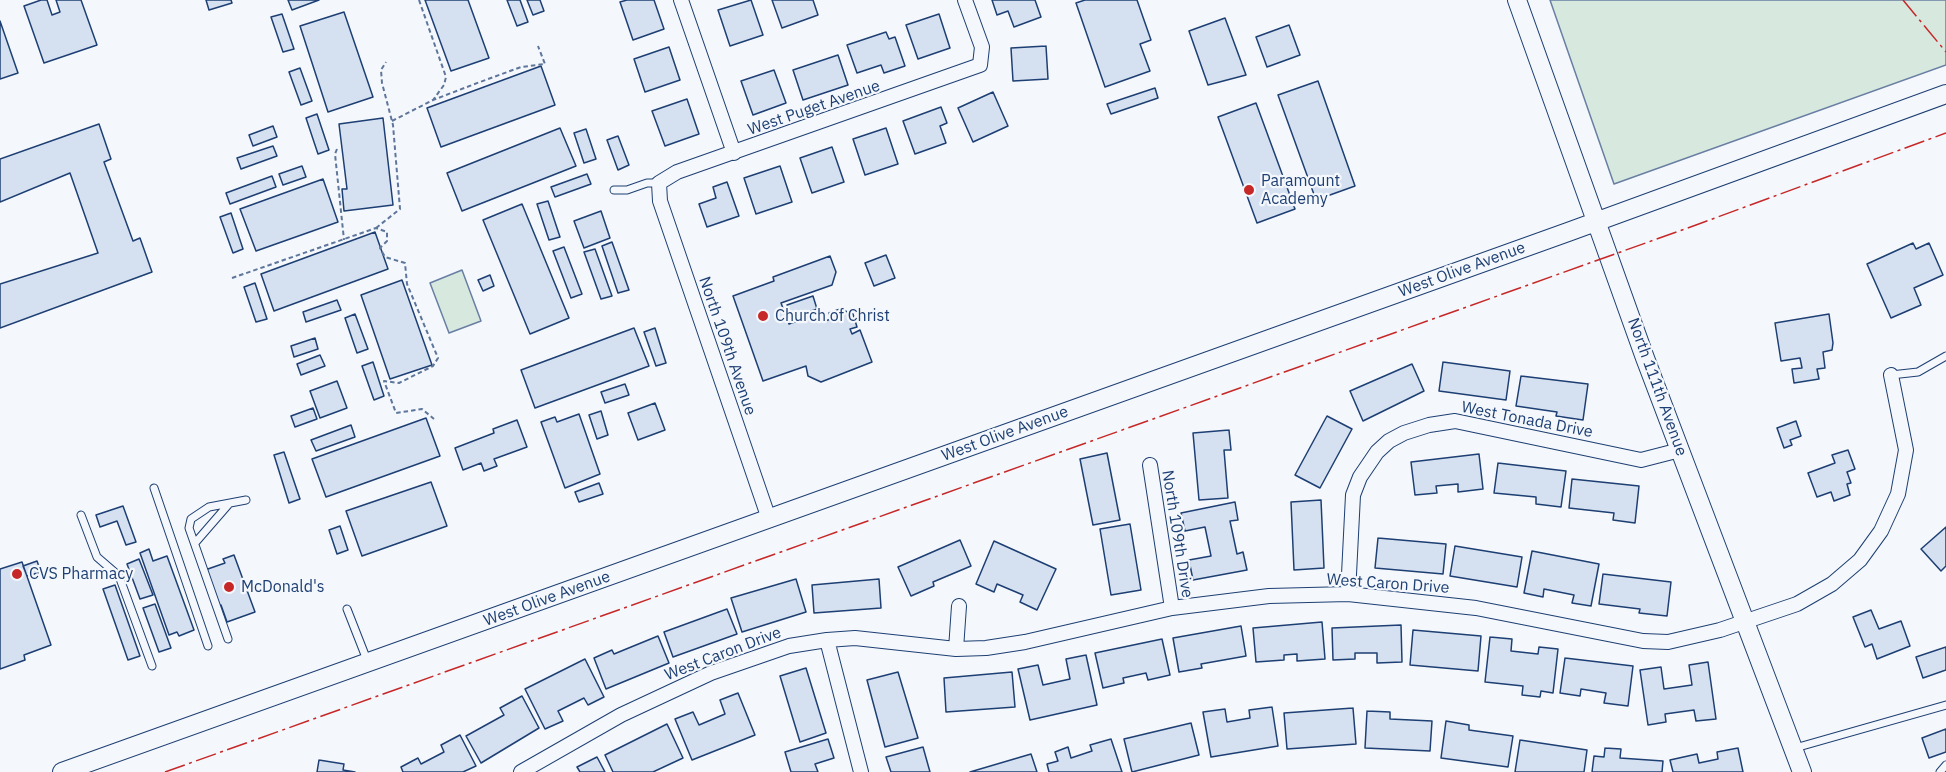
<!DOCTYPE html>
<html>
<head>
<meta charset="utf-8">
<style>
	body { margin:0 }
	canvas { display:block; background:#f4f7fb }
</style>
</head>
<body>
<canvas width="1946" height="772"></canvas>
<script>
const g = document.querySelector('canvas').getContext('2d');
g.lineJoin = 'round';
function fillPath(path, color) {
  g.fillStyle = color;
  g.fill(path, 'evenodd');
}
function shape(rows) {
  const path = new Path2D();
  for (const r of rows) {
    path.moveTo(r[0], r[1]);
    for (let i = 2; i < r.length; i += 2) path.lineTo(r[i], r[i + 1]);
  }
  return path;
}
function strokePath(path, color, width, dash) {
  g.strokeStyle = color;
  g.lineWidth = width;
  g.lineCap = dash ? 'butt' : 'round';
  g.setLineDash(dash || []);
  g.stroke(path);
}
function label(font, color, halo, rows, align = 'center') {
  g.font = font + ' "IBM Plex Sans",sans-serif';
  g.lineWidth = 4.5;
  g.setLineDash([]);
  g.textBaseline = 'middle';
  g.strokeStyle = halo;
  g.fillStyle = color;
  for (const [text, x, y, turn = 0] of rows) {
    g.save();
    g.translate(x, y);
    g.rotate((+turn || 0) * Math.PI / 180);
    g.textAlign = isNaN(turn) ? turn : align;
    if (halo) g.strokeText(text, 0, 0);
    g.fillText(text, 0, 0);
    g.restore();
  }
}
const green = shape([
	[1550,0,1946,0,1946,65,1614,184,1550,0],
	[462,270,481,321,449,333,430,283,462,270]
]);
fillPath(green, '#d7e8df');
strokePath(green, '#687fa3', 1.5);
const building = shape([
	[41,0,47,0,52,15,60,12,56,0,81,0,97,45,44,63,24,6,41,0],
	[206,0,231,0,232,3,209,10,206,0],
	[288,0,319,0,292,10,288,0],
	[425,0,468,0,489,58,451,71,425,0],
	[507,0,520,0,528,22,517,26,507,0],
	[527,0,540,0,544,11,533,15,527,0],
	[627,0,654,0,664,29,633,40,620,2,627,0],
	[751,0,763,35,730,46,718,10,751,0],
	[772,0,813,0,818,15,782,28,772,0],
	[992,0,1035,0,1041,17,1014,27,1008,11,997,15,992,0],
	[1085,0,1137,0,1151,40,1140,44,1150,71,1105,87,1076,3,1085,0],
	[344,12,373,97,328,112,300,26,344,12],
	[282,14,294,49,283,52,271,17,282,14],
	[939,14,950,48,918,59,906,25,939,14],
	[1225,18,1246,75,1208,85,1189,31,1225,18],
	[0,21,18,73,0,79,0,21],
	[1289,25,1300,55,1267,67,1256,37,1289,25],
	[886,32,889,39,895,37,905,66,884,73,881,65,857,73,847,45,886,32],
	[1046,46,1048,79,1013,81,1011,48,1046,46],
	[669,47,680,80,645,92,634,59,669,47],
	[838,55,848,85,803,100,793,70,838,55],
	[541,66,555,105,441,147,427,108,541,66],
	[300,68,312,101,301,105,289,72,300,68],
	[774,70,786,103,753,115,741,81,774,70],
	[1318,81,1355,186,1316,200,1278,95,1318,81],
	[1155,88,1158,98,1111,114,1107,104,1155,88],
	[993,92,1008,126,973,142,958,108,993,92],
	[687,99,699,134,665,146,652,111,687,99],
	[1256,103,1295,209,1257,223,1218,117,1256,103],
	[941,107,947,123,940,126,946,143,915,154,903,121,941,107],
	[317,114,329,150,318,154,306,118,317,114],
	[383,118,393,205,344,211,342,189,347,189,339,124,383,118],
	[99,124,111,159,104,162,133,241,140,238,152,272,0,328,0,284,98,253,70,173,0,202,0,159,99,124],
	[273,126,277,137,253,146,249,135,273,126],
	[560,128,576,166,462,211,447,173,560,128],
	[886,128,898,164,865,175,853,139,886,128],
	[586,129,596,159,584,163,574,133,586,129],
	[618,136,629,165,618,170,607,140,618,136],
	[273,146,277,156,241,169,237,158,273,146],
	[832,147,844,182,812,193,800,158,832,147],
	[302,166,306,177,283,185,279,174,302,166],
	[780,166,792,202,756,214,744,178,780,166],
	[587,174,591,184,555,197,551,187,587,174],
	[272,176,276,187,230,204,226,193,272,176],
	[323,179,338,222,256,251,240,209,323,179],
	[727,182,739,216,707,227,699,204,716,198,713,187,727,182],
	[548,201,560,237,549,240,537,204,548,201],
	[522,204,569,318,530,334,483,220,522,204],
	[601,211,610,238,584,248,574,221,601,211],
	[231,213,243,249,233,253,220,217,231,213],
	[375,232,388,269,274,311,261,274,375,232],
	[612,242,629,290,618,293,602,246,612,242],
	[1913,243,1916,249,1929,243,1943,275,1914,288,1921,305,1891,318,1867,264,1913,243],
	[564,247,582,294,571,298,553,251,564,247],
	[595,249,612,296,601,299,584,252,595,249],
	[886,255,895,278,874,286,865,263,886,255],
	[830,256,836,272,832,285,781,303,789,324,822,312,825,321,831,319,829,313,840,309,853,314,857,327,850,329,852,334,860,330,872,362,821,382,808,376,806,366,763,381,733,296,774,281,773,277,830,256],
	[490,275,494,286,483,291,478,280,490,275],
	[402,280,432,365,390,379,361,295,402,280],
	[255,283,267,319,256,322,244,287,255,283],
	[813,296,817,309,792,318,787,305,813,296],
	[337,300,341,310,306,322,303,312,337,300],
	[355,314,368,349,357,353,345,318,355,314],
	[1829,314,1833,343,1832,350,1823,352,1825,368,1817,369,1819,379,1794,383,1792,369,1802,368,1800,358,1781,361,1775,323,1829,314],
	[634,328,649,366,535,408,521,370,634,328],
	[655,328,666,363,656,366,644,332,655,328],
	[315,338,318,349,294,357,291,346,315,338],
	[320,355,325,366,301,375,297,364,320,355],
	[373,362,384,396,374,400,362,366,373,362],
	[1443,362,1510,371,1506,400,1439,391,1443,362],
	[1412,364,1424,391,1363,421,1350,391,1412,364],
	[1521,376,1588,384,1583,420,1556,416,1557,412,1516,406,1521,376],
	[337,381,347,408,320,418,310,391,337,381],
	[625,384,629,395,605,403,601,392,625,384],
	[655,403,665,430,638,440,628,413,655,403],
	[313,408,317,419,295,427,291,416,313,408],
	[601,411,608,435,597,439,589,415,601,411],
	[579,414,600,474,565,488,541,422,555,417,557,422,579,414],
	[1327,416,1352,429,1320,488,1295,475,1327,416],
	[426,418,440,456,326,497,312,459,426,418],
	[517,420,527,447,494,459,497,466,484,471,481,463,463,470,455,448,494,433,493,429,517,420],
	[1796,421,1801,436,1790,440,1792,445,1784,448,1777,428,1796,421],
	[351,425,355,437,316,451,311,440,351,425],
	[1229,430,1231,450,1224,450,1228,498,1199,500,1193,433,1229,430],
	[1848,450,1855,469,1847,472,1851,483,1847,484,1850,495,1834,501,1831,492,1817,497,1808,473,1835,463,1832,455,1848,450],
	[284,452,300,499,289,503,274,455,284,452],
	[1107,453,1120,520,1093,525,1080,459,1107,453],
	[1479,454,1483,489,1458,492,1458,484,1436,486,1437,493,1415,495,1411,462,1479,454],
	[1498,463,1566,471,1561,507,1536,504,1536,497,1494,493,1498,463],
	[1572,479,1639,486,1635,523,1613,520,1614,513,1569,508,1572,479],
	[431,482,447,526,362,556,346,511,431,482],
	[599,483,603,494,579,502,575,492,599,483],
	[1321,500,1324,568,1294,570,1291,502,1321,500],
	[1235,502,1238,520,1230,521,1237,554,1243,552,1247,570,1193,580,1189,560,1211,556,1205,527,1185,531,1181,513,1235,502],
	[123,506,136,542,126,545,117,521,100,527,96,515,123,506],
	[1130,524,1141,590,1111,595,1100,529,1130,524],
	[340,526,348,550,337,554,329,530,340,526],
	[1946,527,1946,566,1941,571,1921,549,1946,527],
	[1378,538,1446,544,1443,574,1375,568,1378,538],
	[960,540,971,566,933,582,934,586,911,596,898,567,960,540],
	[994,541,1056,569,1037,610,1020,602,1023,595,997,584,994,592,976,584,994,541],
	[1455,546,1522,557,1517,587,1450,576,1455,546],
	[149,549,153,561,167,556,194,630,179,636,177,632,169,635,140,553,149,549],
	[1532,551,1599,564,1591,606,1572,603,1574,595,1544,589,1543,597,1524,593,1532,551],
	[234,555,255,612,227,622,221,605,218,606,205,570,225,563,223,559,234,555],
	[139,559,153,595,140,599,127,564,139,559],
	[37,561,41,572,27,576,23,566,37,561],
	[22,562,51,645,24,655,25,660,0,669,0,569,22,562],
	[1603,574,1671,582,1667,616,1639,613,1640,609,1599,604,1603,574],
	[796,579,806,612,742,632,731,598,796,579],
	[879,579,881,608,814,613,812,585,879,579],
	[115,585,140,656,128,660,103,589,115,585],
	[155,604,171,648,159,652,143,608,155,604],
	[727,609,737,634,673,657,664,632,727,609],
	[1871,610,1879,629,1901,621,1910,646,1877,659,1872,644,1865,647,1853,617,1871,610],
	[1322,622,1325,659,1297,661,1297,654,1284,655,1284,660,1256,662,1253,628,1322,622],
	[1401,625,1402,662,1377,663,1377,653,1355,653,1355,659,1333,660,1332,628,1401,625],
	[1241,626,1246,656,1201,664,1202,668,1179,672,1173,638,1241,626],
	[1413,630,1481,636,1478,671,1410,665,1413,630],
	[658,636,669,663,606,689,594,658,612,650,614,654,658,636],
	[1490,637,1512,639,1511,651,1538,654,1539,647,1558,649,1553,693,1541,691,1540,697,1522,695,1523,686,1485,682,1490,637],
	[1162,639,1170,675,1148,680,1146,673,1123,678,1124,683,1103,688,1095,653,1162,639],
	[1946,647,1946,670,1923,678,1916,657,1946,647],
	[1086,655,1097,705,1030,720,1018,669,1038,665,1043,685,1070,679,1066,659,1086,655],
	[1565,658,1633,666,1628,706,1604,703,1606,693,1581,689,1580,696,1560,693,1565,658],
	[585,659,604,697,588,705,584,698,558,711,563,721,545,729,525,689,585,659],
	[1708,662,1716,719,1696,721,1694,710,1665,714,1666,722,1648,725,1640,670,1661,667,1664,689,1692,685,1689,665,1708,662],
	[806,668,826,733,800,742,780,676,806,668],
	[898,672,918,738,885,747,867,680,898,672],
	[1012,672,1015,707,946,712,944,678,1012,672],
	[738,693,755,735,692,760,675,719,693,712,699,725,725,714,720,700,738,693],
	[522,696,539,728,481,763,466,736,504,715,500,708,522,696],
	[1272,707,1278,746,1211,757,1203,712,1225,709,1227,722,1250,718,1249,710,1272,707],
	[1353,708,1356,744,1287,749,1284,713,1353,708],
	[1367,711,1390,712,1390,719,1432,721,1430,751,1365,748,1367,711],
	[1446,721,1469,725,1469,730,1513,736,1508,767,1441,758,1446,721],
	[1191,723,1199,755,1132,772,1124,739,1191,723],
	[667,724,683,758,653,772,613,772,605,755,667,724],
	[1946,729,1946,752,1929,758,1922,738,1946,729],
	[460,735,476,766,463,772,403,772,401,767,418,758,421,764,444,752,441,745,460,735],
	[828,739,834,758,815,764,818,772,791,772,785,752,828,739],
	[1111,739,1122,772,1049,772,1047,764,1058,761,1055,752,1068,747,1071,758,1092,751,1090,745,1111,739],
	[1520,740,1587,750,1584,772,1515,772,1520,740],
	[923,747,930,772,891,772,886,757,923,747],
	[1605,748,1621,749,1620,758,1663,761,1662,772,1592,772,1594,756,1604,757,1605,748],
	[1738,748,1743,772,1673,772,1670,760,1697,754,1699,763,1718,759,1717,752,1738,748],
	[1031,754,1037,772,970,772,1031,754],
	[597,757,605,772,580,772,577,767,597,757],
	[319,760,344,764,343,770,355,772,317,772,319,760]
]);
fillPath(building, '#d5e0f0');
strokePath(building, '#1d3f73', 1.5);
const lane = shape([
	[614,190,627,190,647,183,659,183],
	[1891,375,1918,372,1946,356],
	[154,488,208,646],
	[81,515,97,557,119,576,152,666],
	[195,543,228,505],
	[347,609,367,660],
	[228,639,189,528,191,519,209,507,246,500],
	[1795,748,1946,705],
	[1940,772,1946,765]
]);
const street = shape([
	[681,0,734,153],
	[1150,465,1172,608],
	[769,519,660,201,659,183,677,172,980,65,982,47,965,0],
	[1348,594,1353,495,1360,477,1377,452,1389,441,1404,433,1429,425,1455,421,1641,460,1680,450],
	[827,640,861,772],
	[956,649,959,606],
	[521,772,621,715,711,673,789,646,827,640,855,638,956,649,986,648,1025,642,1172,608,1269,596,1348,594,1476,608,1643,641,1668,642,1720,630,1797,604,1832,584,1860,560,1881,531,1898,494,1906,450,1891,375]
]);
const secondary = shape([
	[1517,0,1645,358,1802,772],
	[62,772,1568,232,1946,94]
]);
strokePath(lane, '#1d3f73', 9);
strokePath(street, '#1d3f73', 16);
strokePath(secondary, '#1d3f73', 20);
strokePath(shape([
	[419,0,446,77,444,85,433,100],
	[392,121,433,100,480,82,521,67,545,64,538,46],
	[337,149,335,154,344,240],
	[376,228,400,209,393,125,382,83,381,70,386,62],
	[232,278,376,228,387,232,387,241,380,248,385,257,405,263,407,284,438,358,433,366,399,383,384,381,396,413,422,409,434,419]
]), '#5e769c', 2, [4.5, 3]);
strokePath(lane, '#f4f7fb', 7);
strokePath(street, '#f4f7fb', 14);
strokePath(secondary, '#f4f7fb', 18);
strokePath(shape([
	[1903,0,1946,52],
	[165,772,1696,225,1946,133]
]), '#c62828', 1.5, [21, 4.5, 3, 4.5]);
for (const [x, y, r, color] of [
	[1249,190,6,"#c62828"],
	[763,316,6,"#c62828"],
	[17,574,6,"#c62828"],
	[229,587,6,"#c62828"]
]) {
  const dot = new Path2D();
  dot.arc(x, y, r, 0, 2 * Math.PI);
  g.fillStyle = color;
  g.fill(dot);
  strokePath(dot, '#f4f7fb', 2);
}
label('16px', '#1d3f73', '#f4f7fb', [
	["West Puget Avenue",814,108,-19],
	["West Olive Avenue",1462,270,-20],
	["North 109th Avenue",727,346,71],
	["North 111th Avenue",1657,387,70],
	["West Tonada Drive",1527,420,11],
	["West Olive Avenue",1005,434,-20],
	["North 109th Drive",1177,534,81],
	["West Caron Drive",1388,584,4],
	["West Olive Avenue",547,599,-20],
	["West Caron Drive",723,654,-21]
]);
label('16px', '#1d3f73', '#f4f7fb', [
	["Paramount",1261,181],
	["Academy",1261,199],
	["Church of Christ",775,316],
	["CVS Pharmacy",29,574],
	["McDonald's",241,587]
], 'left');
</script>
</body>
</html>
